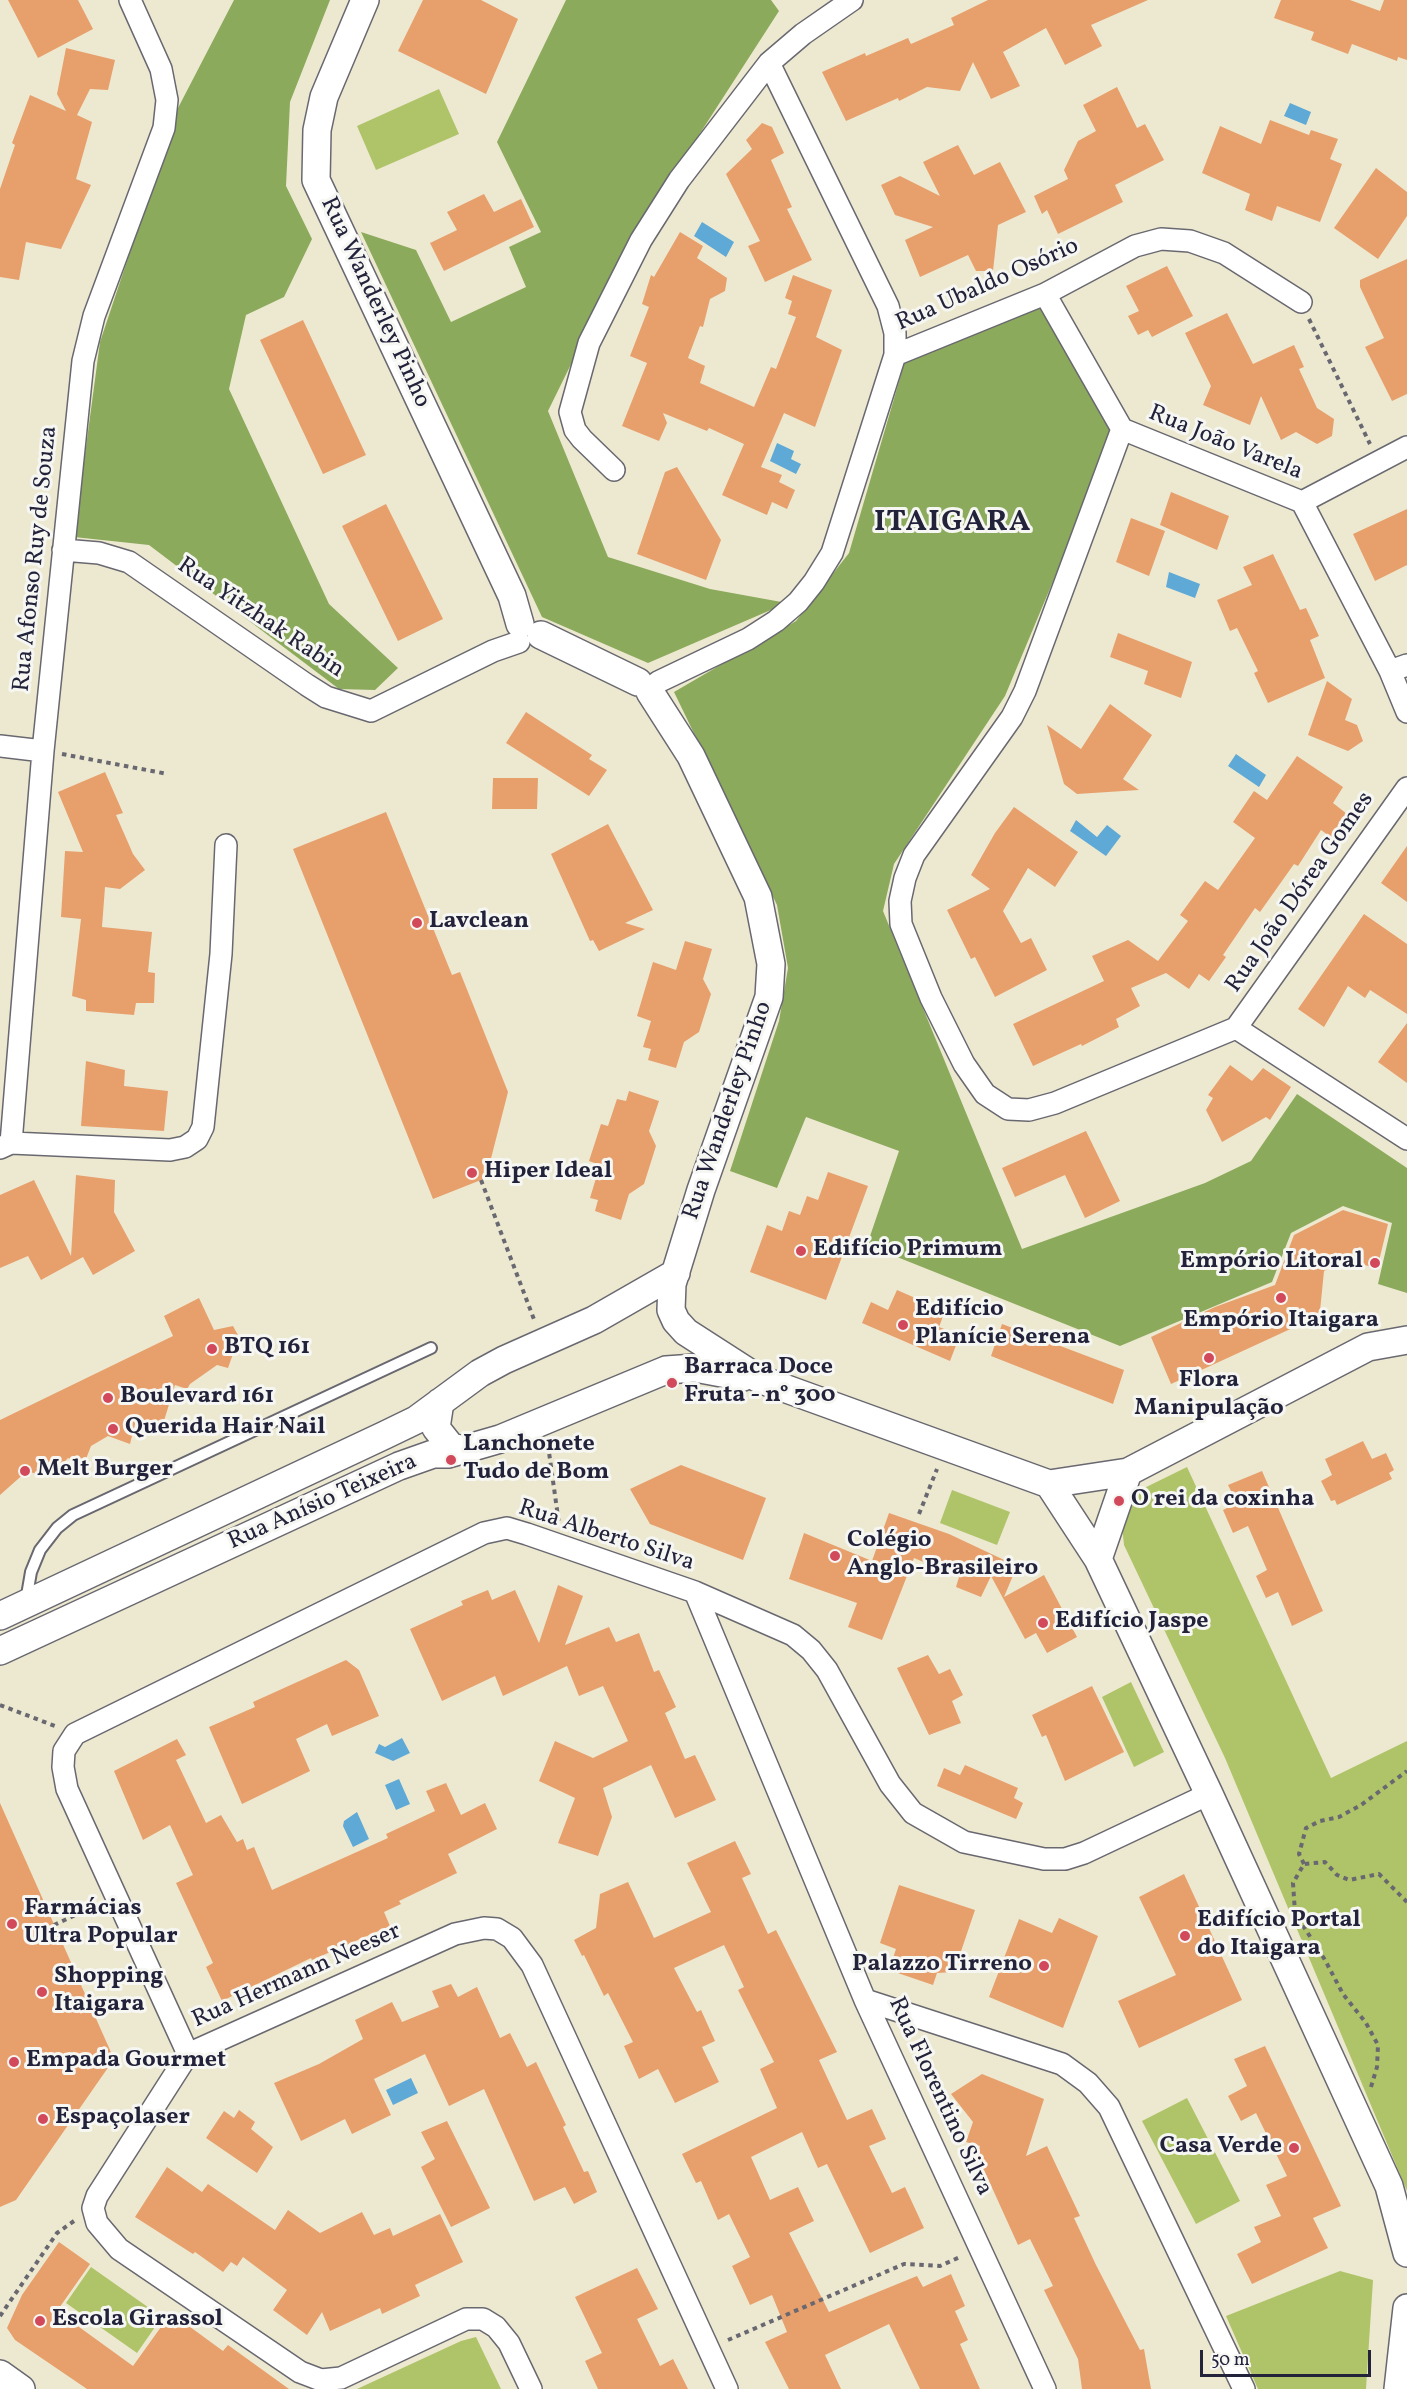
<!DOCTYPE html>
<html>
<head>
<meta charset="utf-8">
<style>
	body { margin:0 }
	#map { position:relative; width:1407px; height:2389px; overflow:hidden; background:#ede9d1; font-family:Vollkorn,serif }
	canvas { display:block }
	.scale { position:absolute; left:1200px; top:2350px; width:171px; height:27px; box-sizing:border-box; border:3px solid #22223b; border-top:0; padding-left:8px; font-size:18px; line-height:21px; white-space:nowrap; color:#22223b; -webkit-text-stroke:4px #f6f6f2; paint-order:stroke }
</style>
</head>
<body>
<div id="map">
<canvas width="1407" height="2389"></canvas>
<div class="scale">50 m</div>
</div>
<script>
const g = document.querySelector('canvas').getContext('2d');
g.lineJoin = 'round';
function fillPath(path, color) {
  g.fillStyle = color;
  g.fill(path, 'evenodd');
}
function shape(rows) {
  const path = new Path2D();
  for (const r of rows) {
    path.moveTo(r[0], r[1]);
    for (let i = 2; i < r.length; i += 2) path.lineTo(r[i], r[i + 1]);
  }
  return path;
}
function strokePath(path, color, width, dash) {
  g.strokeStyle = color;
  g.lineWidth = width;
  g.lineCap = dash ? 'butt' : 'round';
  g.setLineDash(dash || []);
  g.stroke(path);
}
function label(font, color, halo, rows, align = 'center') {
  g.font = font + ' Vollkorn,serif';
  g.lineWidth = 6;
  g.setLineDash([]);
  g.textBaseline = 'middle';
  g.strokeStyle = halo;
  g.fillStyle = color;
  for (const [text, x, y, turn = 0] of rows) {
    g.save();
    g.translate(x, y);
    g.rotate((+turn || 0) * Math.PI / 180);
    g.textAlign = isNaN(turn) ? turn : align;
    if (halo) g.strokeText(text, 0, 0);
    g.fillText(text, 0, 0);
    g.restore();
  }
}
fillPath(shape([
	[439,89,459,134,376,170,357,126],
	[1187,1467,1331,1778,1407,1741,1407,2191,1225,1758,1124,1545,1121,1516,1130,1495],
	[952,1490,1010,1512,997,1545,940,1523],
	[1131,1682,1164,1752,1134,1767,1102,1697],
	[1187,2098,1240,2201,1196,2224,1142,2121],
	[91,2267,162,2317,137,2353,66,2303],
	[1340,2271,1373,2280,1366,2389,1258,2389,1226,2316],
	[476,2337,501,2389,357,2389,461,2341]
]), '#afc468');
fillPath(shape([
	[234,0,330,0,290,102,286,186,312,239,284,297,246,315,229,389,329,604,398,668,375,690,339,689,149,545,74,537,100,342,178,108],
	[566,0,771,0,779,11,635,234,548,411,608,557,710,589,787,603,648,663,542,617,361,232,416,250,451,322,526,287,509,247,541,232,497,142],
	[1035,297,1118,426,1005,696,894,864,883,911,1022,1249,1205,1183,1251,1161,1297,1094,1407,1168,1407,1293,1378,1284,1392,1223,1343,1206,1291,1233,1272,1282,1120,1346,867,1245,899,1151,806,1117,777,1188,730,1171,779,1021,788,968,777,905,674,692,796,621,849,553,905,361]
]), '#8baa5c');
fillPath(shape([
	[1290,103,1311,112,1306,125,1284,116],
	[702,222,734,242,726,257,694,236],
	[777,443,794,451,791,459,801,464,796,474,770,461],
	[1169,572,1200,584,1195,598,1166,587],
	[1236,754,1266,775,1259,787,1228,766],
	[1076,820,1097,837,1107,825,1121,836,1106,856,1070,831],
	[402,1738,410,1753,393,1761,375,1753,379,1744,385,1747],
	[399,1779,410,1804,396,1810,385,1785],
	[357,1812,369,1839,353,1847,343,1826,344,1821],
	[411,2078,418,2093,393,2105,386,2090]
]), '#5ea9d6');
fillPath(shape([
	[8,0,78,0,93,29,38,58],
	[423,0,481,0,518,19,486,94,398,51],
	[988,0,1148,0,1091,25,1102,46,1065,65,1046,28,1003,52,1020,86,991,99,973,62,960,91,927,87,899,101,898,98,846,121,822,72,865,53,866,56,908,38,911,44,954,25,951,18],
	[1281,0,1350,0,1380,11,1384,0,1407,0,1407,60,1398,57,1397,61,1352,44,1348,54,1311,40,1314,32,1274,18],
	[66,48,115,60,108,90,90,89,77,115,92,122,76,179,91,185,61,249,26,242,19,280,0,277,0,189,15,145,12,143,30,95,66,111,57,94],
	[1117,87,1137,128,1145,124,1164,160,1115,185,1123,202,1058,234,1047,210,1042,214,1034,196,1068,179,1064,170,1078,141,1096,131,1083,105],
	[1270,120,1309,135,1311,130,1338,139,1330,159,1342,164,1320,222,1277,206,1272,221,1245,210,1250,194,1202,173,1220,126,1261,144],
	[762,123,772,127,784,153,771,160,792,207,787,209,812,260,765,282,748,246,760,241,726,174,752,149,746,140],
	[958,145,974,175,1000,162,1026,212,998,225,993,271,976,271,968,255,920,277,905,240,933,227,895,215,881,185,900,176,940,196,923,162],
	[1376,168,1407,192,1407,216,1378,259,1334,228],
	[484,194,494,212,521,199,534,227,444,271,430,243,457,230,447,212],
	[680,232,703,246,697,258,727,278,725,291,710,299,703,327,700,326,688,358,705,366,700,383,754,407,771,367,776,369,796,317,788,314,792,301,785,298,793,275,832,290,816,337,842,350,815,427,784,413,761,467,782,475,779,482,795,490,787,509,772,502,767,515,722,495,744,444,709,428,707,431,663,413,667,423,659,441,622,426,647,363,630,356,649,307,642,304,651,275,654,277],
	[1407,259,1407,394,1392,401,1365,347,1384,338,1360,287,1360,280],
	[1167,266,1193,316,1152,337,1148,330,1138,335,1128,316,1139,311,1126,286],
	[1227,313,1253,364,1294,345,1304,367,1299,369,1317,408,1334,419,1332,436,1317,444,1296,432,1281,440,1261,396,1250,425,1203,405,1211,386,1185,333],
	[303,320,366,455,323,474,260,340],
	[677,467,721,540,706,580,637,554,665,472],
	[1171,492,1229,516,1217,550,1160,525],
	[386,504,443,619,398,641,342,526],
	[1407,509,1407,565,1375,581,1353,534],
	[1131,518,1165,531,1149,576,1116,562],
	[1273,554,1300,610,1306,608,1319,636,1310,640,1325,678,1268,703,1254,673,1258,671,1237,628,1230,631,1217,600,1252,585,1243,567],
	[1118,633,1192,662,1181,698,1144,684,1148,671,1110,657],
	[1327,681,1352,699,1345,720,1357,725,1363,741,1348,751,1308,735],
	[1110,704,1152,735,1123,779,1139,790,1077,794,1064,784,1047,725,1081,749],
	[526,712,592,755,589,759,607,770,589,796,506,743],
	[1297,756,1343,787,1333,803,1347,814,1332,838,1321,830,1298,866,1294,864,1260,912,1255,908,1223,955,1226,957,1209,981,1199,974,1189,989,1166,973,1131,988,1140,1006,1116,1019,1119,1027,1082,1046,1081,1044,1033,1066,1013,1024,1104,981,1092,956,1128,940,1158,961,1188,921,1180,915,1205,881,1218,890,1255,838,1233,822,1254,791,1267,800],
	[105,772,123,813,116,815,133,854,145,870,120,889,105,887,102,927,152,932,148,972,155,973,154,1003,136,1003,134,1015,86,1011,86,1000,72,996,81,919,61,917,65,851,83,852,58,792],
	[493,778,538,778,537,809,492,809],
	[1014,807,1078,852,1055,887,1028,868,1003,911,1021,943,1031,938,1047,970,995,997,975,957,971,959,947,910,990,889,971,875,995,833],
	[386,812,452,975,460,972,508,1092,486,1178,433,1199,293,849],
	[608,824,653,910,625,923,645,929,599,951,593,940,590,941,551,854],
	[1407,846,1407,902,1381,883],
	[1364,914,1407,944,1407,1014,1370,990,1365,998,1348,986,1324,1027,1298,1009],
	[685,941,712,949,703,979,711,994,699,1032,684,1042,676,1068,648,1060,651,1049,643,1047,651,1021,637,1016,653,962,676,970],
	[1407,1023,1407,1083,1378,1062],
	[86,1061,125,1070,124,1086,168,1091,164,1131,81,1126],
	[1230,1065,1252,1081,1263,1068,1291,1087,1270,1120,1266,1117,1222,1142,1206,1110,1213,1098,1208,1095],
	[629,1091,659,1101,649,1131,656,1146,644,1184,629,1194,621,1220,595,1211,598,1200,590,1198,600,1165,589,1161,601,1124,608,1126,617,1099,626,1101],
	[1086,1131,1120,1201,1085,1218,1065,1175,1015,1197,1002,1168],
	[828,1172,868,1186,826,1300,750,1272,767,1225,782,1231,789,1211,800,1215,807,1196,818,1200],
	[76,1175,115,1180,114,1212,135,1251,93,1275,83,1257,41,1280,28,1256,0,1268,0,1195,34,1180,71,1256],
	[1343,1210,1388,1224,1377,1269,1347,1259,1324,1271,1320,1311,1310,1320,1171,1384,1151,1337,1215,1307,1275,1285,1294,1235],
	[897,1290,945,1311,939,1327,960,1335,950,1361,862,1323,871,1302,888,1310],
	[199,1298,214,1330,233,1326,239,1337,228,1368,217,1365,190,1384,187,1389,175,1385,163,1424,155,1427,136,1420,130,1444,108,1436,91,1446,84,1464,68,1458,49,1478,27,1471,0,1495,0,1420,173,1336,164,1316],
	[1002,1324,1124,1370,1113,1404,991,1356],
	[1363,1441,1372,1459,1386,1453,1394,1470,1389,1473,1392,1479,1337,1505,1335,1500,1331,1501,1321,1481,1332,1475,1325,1459],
	[681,1465,766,1498,743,1560,650,1524,630,1489],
	[1262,1471,1323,1611,1292,1626,1278,1592,1266,1598,1256,1576,1267,1570,1248,1526,1233,1533,1223,1510,1237,1503,1228,1485],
	[889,1513,949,1534,1017,1566,1004,1597,1044,1575,1077,1637,1047,1653,1036,1633,1025,1639,991,1576,981,1597,956,1587,959,1577,914,1558,882,1640,848,1627,857,1603,789,1579,804,1533,872,1561],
	[558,1585,583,1596,565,1645,609,1627,616,1642,639,1633,654,1672,659,1670,676,1707,665,1713,685,1759,695,1755,716,1800,675,1818,651,1765,603,1788,612,1817,598,1856,558,1843,575,1798,539,1781,555,1741,593,1758,628,1741,603,1686,579,1696,567,1666,503,1696,495,1676,442,1701,410,1629,463,1605,461,1601,488,1590,492,1600,515,1590,539,1643],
	[928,1655,939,1674,950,1669,963,1695,952,1701,961,1723,929,1735,897,1668],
	[346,1660,359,1670,379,1716,332,1736,327,1724,296,1739,310,1771,242,1804,209,1727,255,1707,253,1702],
	[1092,1686,1124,1752,1065,1781,1046,1735,1042,1737,1032,1715],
	[177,1739,186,1755,176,1760,206,1823,221,1815,237,1842,243,1839,247,1850,254,1847,272,1890,388,1838,386,1834,435,1811,426,1791,446,1783,461,1815,485,1803,497,1829,448,1854,457,1873,399,1901,401,1904,384,1912,390,1926,312,1960,311,1958,222,2001,206,1967,213,1963,176,1883,193,1875,170,1825,143,1840,114,1771],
	[965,1765,1018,1788,1014,1798,1023,1803,1016,1819,937,1786,944,1768,960,1775],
	[0,1803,114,2059,16,2200,0,2207],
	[735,1841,751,1874,742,1878,768,1934,776,1930,837,2052,819,2060,847,2120,872,2109,886,2139,869,2146,892,2193,905,2187,924,2228,870,2253,827,2164,818,2168,802,2132,751,2157,770,2200,798,2187,814,2221,789,2233,829,2312,917,2276,923,2287,951,2274,965,2306,955,2311,968,2340,960,2344,980,2389,920,2389,889,2324,825,2355,841,2389,789,2389,765,2342,787,2332,772,2295,750,2305,732,2266,750,2257,729,2214,718,2220,701,2181,696,2183,682,2154,777,2108,760,2069,774,2062,738,1990,744,1987,724,1945,674,1968,697,2012,701,2010,715,2041,702,2047,719,2082,675,2103,658,2069,639,2079,624,2046,633,2042,608,1993,604,1996,584,1955,582,1956,574,1940,596,1928,600,1894,628,1882,654,1938,711,1912,687,1863],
	[1184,1874,1242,2000,1139,2048,1118,2001,1176,1975,1139,1897],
	[899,1885,975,1910,954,1972,937,1973,933,1985,889,1970,896,1949,880,1943],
	[1059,1918,1098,1936,1063,2028,989,1997,1019,1919,1052,1933],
	[451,1984,458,1997,477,1987,500,2038,510,2033,527,2067,536,2062,566,2125,563,2127,584,2172,588,2171,597,2192,574,2204,565,2187,534,2201,484,2089,449,2106,425,2054,374,2079,391,2115,352,2134,345,2119,301,2141,274,2083,319,2064,363,2039,355,2020,392,2002,402,2022,439,2007,432,1991],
	[1265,2046,1341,2206,1313,2218,1328,2248,1252,2284,1237,2254,1261,2242,1254,2227,1281,2216,1266,2185,1287,2176,1256,2113,1241,2121,1228,2096,1247,2086,1234,2059],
	[982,2074,1044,2099,1026,2156,1047,2146,1080,2216,1074,2218,1096,2265,1140,2350,1144,2349,1151,2389,1082,2389,1078,2359,1044,2290,1053,2286,1030,2239,1018,2245,984,2170,982,2172,976,2159,980,2146,966,2142,973,2122,951,2094],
	[239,2110,255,2122,251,2129,273,2147,257,2173,206,2138,224,2111,234,2118],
	[447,2121,490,2208,451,2227,421,2167,435,2159,421,2132],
	[167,2167,202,2192,208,2184,275,2230,288,2210,320,2233,362,2212,374,2235,390,2228,393,2236,440,2214,463,2262,415,2285,420,2296,382,2314,380,2308,330,2331,322,2312,307,2335,273,2310,287,2290,243,2257,237,2266,231,2262,223,2272,195,2252,193,2254,135,2217],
	[59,2242,90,2264,57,2311,133,2366,171,2313,223,2351,228,2345,289,2389,87,2389,15,2340,7,2328,22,2295],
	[637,2268,658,2309,637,2319,660,2366,673,2359,688,2389,598,2389,585,2361,602,2353,575,2297]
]), '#e79f6c');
const service = shape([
	[26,1601,31,1572,40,1550,57,1528,73,1515,431,1348]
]);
const minor = shape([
	[769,63,888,306,895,333,895,355],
	[1045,294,1122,429,1302,502,1390,671,1407,712],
	[1122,429,1025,691,1012,717,914,855,905,878,900,901,901,924,931,998,964,1064,985,1094,1008,1109,1029,1110,1055,1103,1236,1028],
	[614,470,582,439,575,430,570,412,589,343,641,240,679,180,769,63,803,34,852,0],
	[1302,502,1407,447],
	[63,550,99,553,129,562,307,685,326,697,371,711,493,651,519,642],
	[1390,671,1407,665],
	[658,682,748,639,776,621,798,602,814,582,832,553,895,355,1045,294,1135,246,1161,239,1190,241,1224,253,1301,302],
	[0,746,43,751],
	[1236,1028,1407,788],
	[1236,1028,1407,1139],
	[11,1143,43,751,83,361,94,316,164,128,167,100,161,69,130,0],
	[0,1148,11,1143,170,1150,185,1147,197,1139,203,1127,221,954,226,845],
	[695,1592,865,2000,1045,2389],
	[865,2000,1062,2064,1088,2083,1109,2107,1244,2389],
	[188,2054,67,1789,63,1767,64,1751,75,1734,484,1533,507,1528,527,1534,695,1592,793,1635,811,1650,827,1670,890,1784,913,1813,964,1842,1044,1859,1065,1859,1084,1853,1209,1794],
	[531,2389,509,2343,496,2327,483,2319,466,2319,341,2378,321,2380,300,2372,119,2249,97,2223,93,2208,97,2196,188,2054,455,1934,484,1928,497,1929,512,1938,532,1965,727,2389]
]);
const tertiary = shape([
	[365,0,324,97,317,130,316,180,512,596,520,624],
	[541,635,638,682],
	[650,692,691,756,758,897,771,964,769,997,701,1190,672,1284,671,1310,676,1321,686,1332,759,1379,1049,1484,1128,1472,1368,1347,1407,1340],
	[440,1402,436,1428,451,1447,464,1450],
	[1049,1484,1098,1559,1209,1794,1389,2186,1407,2253],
	[1098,1559,1128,1472],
	[0,1616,385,1435,416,1420,480,1373,504,1360,594,1320,676,1273],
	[0,1651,399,1466,433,1454,448,1454,500,1439,666,1370,695,1368,743,1377],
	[0,2374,21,2389],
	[1398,2389,1407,2308]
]);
strokePath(service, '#696870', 14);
strokePath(minor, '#696870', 24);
strokePath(tertiary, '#696870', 30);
strokePath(shape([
	[1309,319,1370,444],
	[62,754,168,774],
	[481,1180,535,1322],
	[548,1445,559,1524],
	[919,1514,937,1469],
	[0,1705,55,1726],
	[1304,1864,1299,1854,1306,1828,1320,1821,1339,1817,1361,1805,1407,1771],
	[54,1925,97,1905],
	[1371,2087,1377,2067,1378,2045,1366,2023,1343,1994,1325,1960,1295,1913,1293,1883,1304,1864,1325,1862,1337,1875,1349,1880,1379,1874,1407,1902],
	[0,2316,57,2233,74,2221],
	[728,2340,904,2264,940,2266,960,2257]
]), '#696870', 4, [4.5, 4.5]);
strokePath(service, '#fff', 10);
strokePath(minor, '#fff', 21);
strokePath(tertiary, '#fff', 27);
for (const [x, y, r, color] of [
	[417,923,6,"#d1495b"],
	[472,1173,6,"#d1495b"],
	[801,1251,6,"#d1495b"],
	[1375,1263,6,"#d1495b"],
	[1281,1298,6,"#d1495b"],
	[903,1325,6,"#d1495b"],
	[212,1349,6,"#d1495b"],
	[1209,1358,6,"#d1495b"],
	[672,1383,6,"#d1495b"],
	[108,1398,6,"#d1495b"],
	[113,1429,6,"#d1495b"],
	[451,1460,6,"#d1495b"],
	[25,1471,6,"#d1495b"],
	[1119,1501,6,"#d1495b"],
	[835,1556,6,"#d1495b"],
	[1043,1623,6,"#d1495b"],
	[12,1924,6,"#d1495b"],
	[1185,1936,6,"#d1495b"],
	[1044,1966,6,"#d1495b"],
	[42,1992,6,"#d1495b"],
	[14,2062,6,"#d1495b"],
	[43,2119,6,"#d1495b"],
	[1294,2148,6,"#d1495b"],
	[40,2321,6,"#d1495b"]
]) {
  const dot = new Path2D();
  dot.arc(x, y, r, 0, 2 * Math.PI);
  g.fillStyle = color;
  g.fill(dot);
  strokePath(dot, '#f6f6f2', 2);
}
label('24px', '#22223b', '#f6f6f2', [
	["Rua Ubaldo Osório",988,286,-24],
	["Rua Wanderley Pinho",374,303,65],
	["Rua João Varela",1225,444,22],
	["Rua Afonso Ruy de Souza",37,559,-84],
	["Rua Yitzhak Rabin",260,619,34],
	["Rua João Dórea Gomes",1301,893,-55],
	["Rua Wanderley Pinho",729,1111,-71],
	["Rua Anísio Teixeira",323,1503,-24],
	["Rua Alberto Silva",606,1537,18],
	["Rua Hermann Neeser",297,1977,-24],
	["Rua Florentino Silva",939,2097,65]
]);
label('bold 24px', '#22223b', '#f6f6f2', [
	["Lavclean",429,923],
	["Hiper Ideal",484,1173],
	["Edifício Primum",813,1251],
	["Empório Litoral",1363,1263,"right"],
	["Edifício",915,1311],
	["Planície Serena",915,1339],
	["Empório Itaigara",1281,1322,"center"],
	["BTQ 161",224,1349],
	["Barraca Doce",684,1369],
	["Fruta - n° 300",684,1397],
	["Flora",1209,1382,"center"],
	["Manipulação",1209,1410,"center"],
	["Boulevard 161",120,1398],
	["Querida Hair Nail",125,1429],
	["Lanchonete",463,1446],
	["Tudo de Bom",463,1474],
	["Melt Burger",37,1471],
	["O rei da coxinha",1131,1501],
	["Colégio",847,1542],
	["Anglo-Brasileiro",847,1570],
	["Edifício Jaspe",1055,1623],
	["Farmácias",24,1910],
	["Ultra Popular",24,1938],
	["Edifício Portal",1197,1922],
	["do Itaigara",1197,1950],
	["Palazzo Tirreno",1032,1966,"right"],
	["Shopping",54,1978],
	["Itaigara",54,2006],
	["Empada Gourmet",26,2062],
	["Espaçolaser",55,2119],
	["Casa Verde",1282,2148,"right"],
	["Escola Girassol",52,2321]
], 'left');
g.letterSpacing = '1.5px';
label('bold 30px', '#22223b', '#f6f6f2', [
	["ITAIGARA",953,524]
]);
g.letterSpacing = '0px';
</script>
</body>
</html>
